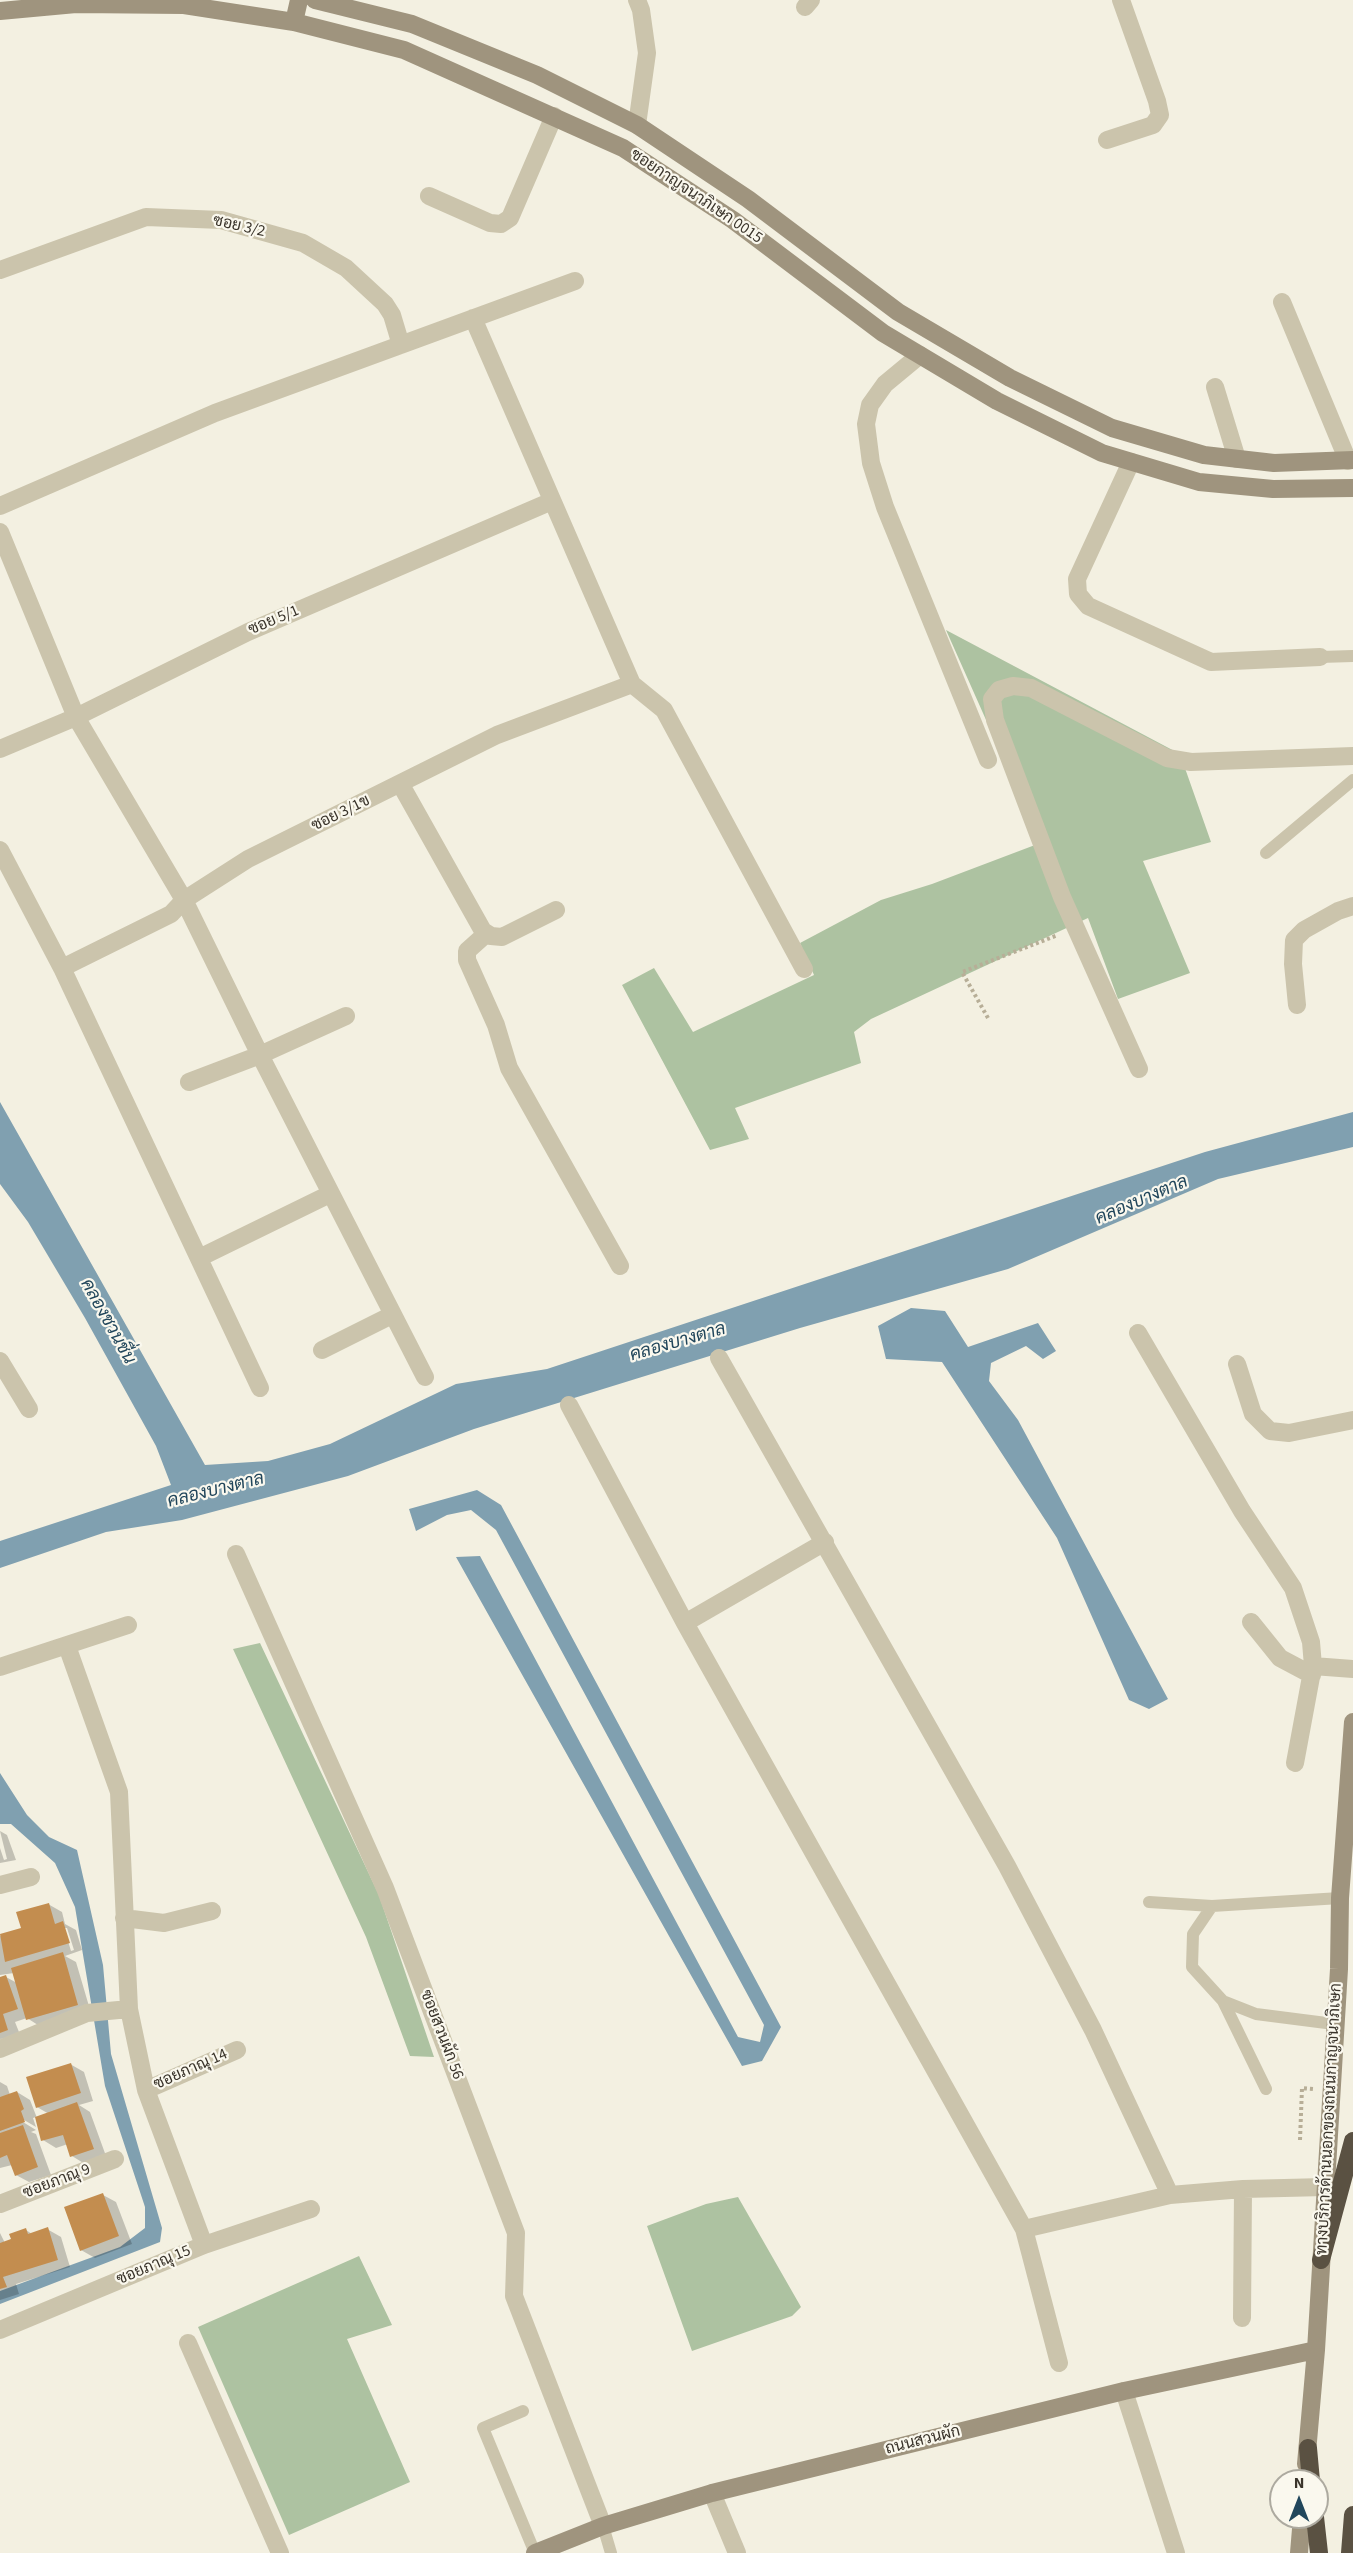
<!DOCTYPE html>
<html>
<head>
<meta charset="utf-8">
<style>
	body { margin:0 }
	#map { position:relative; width:1353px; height:2553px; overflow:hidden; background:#f3f0e1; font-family:"Source Sans 3",sans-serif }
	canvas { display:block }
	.north { position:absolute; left:1269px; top:2469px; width:60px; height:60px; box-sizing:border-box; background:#faf8ee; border:2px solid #adaaa0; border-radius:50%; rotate:0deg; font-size:16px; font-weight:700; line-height:24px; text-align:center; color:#3a342b }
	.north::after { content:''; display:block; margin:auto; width:21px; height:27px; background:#21465b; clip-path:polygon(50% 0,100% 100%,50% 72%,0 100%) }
</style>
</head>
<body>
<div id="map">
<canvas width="1353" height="2553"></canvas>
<div class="north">N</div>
</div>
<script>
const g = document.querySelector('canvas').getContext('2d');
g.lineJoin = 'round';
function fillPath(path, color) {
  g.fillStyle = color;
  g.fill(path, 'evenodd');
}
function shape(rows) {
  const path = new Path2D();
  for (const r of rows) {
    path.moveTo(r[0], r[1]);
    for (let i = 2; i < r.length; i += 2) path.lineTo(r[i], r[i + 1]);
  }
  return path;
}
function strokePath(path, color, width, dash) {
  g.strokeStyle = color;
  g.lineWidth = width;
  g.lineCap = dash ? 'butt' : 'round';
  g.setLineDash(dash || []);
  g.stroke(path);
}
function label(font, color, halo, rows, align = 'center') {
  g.font = font + ' "Source Sans 3",Sarabun,sans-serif';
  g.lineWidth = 4.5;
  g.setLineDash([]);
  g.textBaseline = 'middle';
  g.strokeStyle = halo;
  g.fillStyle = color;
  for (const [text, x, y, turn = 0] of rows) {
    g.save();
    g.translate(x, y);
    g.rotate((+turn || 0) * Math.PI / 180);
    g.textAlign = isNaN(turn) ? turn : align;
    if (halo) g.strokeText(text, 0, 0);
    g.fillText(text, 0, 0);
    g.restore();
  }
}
fillPath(shape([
	[946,630,1180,754,1211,842,1143,861,1190,973,1118,999,1088,918,871,1019,854,1032,861,1063,735,1108,749,1139,710,1150,622,985,654,968,693,1032,814,975,800,943,881,900,932,884,1035,845,1003,758],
	[260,1643,379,1895,434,2057,410,2056,366,1937,233,1649],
	[738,2197,801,2307,792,2316,692,2351,647,2226,706,2204],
	[359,2256,392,2325,347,2339,410,2482,289,2535,198,2327]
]), '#adc2a1');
fillPath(shape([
	[0,1102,205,1465,268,1461,330,1444,456,1384,547,1369,1205,1152,1353,1112,1353,1147,1218,1179,1008,1269,800,1328,474,1429,348,1476,182,1520,106,1532,0,1568,0,1541,171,1485,156,1446,85,1318,28,1222,0,1184],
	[911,1308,945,1311,968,1347,1038,1323,1056,1351,1043,1359,1026,1346,991,1363,989,1381,1018,1420,1168,1699,1149,1709,1129,1700,1057,1538,942,1362,886,1359,878,1326],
	[477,1490,501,1505,781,2027,762,2061,742,2066,456,1557,480,1556,738,2037,760,2042,764,2025,496,1530,471,1510,447,1515,416,1531,409,1509],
	[0,1773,27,1815,49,1837,77,1850,103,1965,111,2054,162,2228,160,2242,0,2304,0,2291,120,2247,145,2228,145,2207,105,2086,75,1907,55,1863,11,1824,0,1824]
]), '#80a0b0');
fillPath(shape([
	[0,1831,7,1835,16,1860,0,1863,0,1848,4,1860,7,1859],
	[48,1904,62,1912,65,1924,76,1930,82,1950,65,1956,76,1962,91,2013,41,2027,27,2018,15,2022,21,2037,0,2039,0,1979,6,1977,17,1983,14,1973,0,1975,0,1936,23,1929],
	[64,1928,67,1928,74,1950,71,1951],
	[70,2064,84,2072,93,2101,79,2105,90,2112,106,2156,85,2164,72,2156,68,2144,56,2148,43,2140,36,2117,33,2118,36,2127,19,2117,18,2119,36,2130,31,2132,36,2134,51,2175,29,2182,16,2175,12,2165,0,2168,0,2082,7,2086,10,2095,17,2092,30,2100,37,2118,49,2114,37,2107],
	[103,2195,116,2202,132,2244,95,2258,81,2250],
	[47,2229,61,2237,70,2267,16,2284,19,2294,0,2300,0,2233,5,2243,26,2230,32,2234]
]), '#0003');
fillPath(shape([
	[49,1903,55,1924,63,1921,70,1943,5,1962,0,1934,21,1928,16,1912],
	[63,1952,78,2005,26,2020,11,1968],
	[6,1975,18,2009,3,2014,8,2030,0,2033,0,1977],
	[71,2063,81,2093,36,2108,26,2077],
	[17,2091,24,2109,21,2111,25,2122,0,2131,0,2097],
	[77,2102,94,2149,70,2157,63,2135,41,2141,35,2117],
	[23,2125,38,2167,15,2176,7,2155,0,2158,0,2133],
	[103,2193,119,2236,80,2251,64,2207],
	[48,2227,58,2260,3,2277,7,2287,0,2289,0,2243,11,2239,9,2234,26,2228,28,2234]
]), '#c38d4f');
strokePath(shape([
	[988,1018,962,972,1058,935],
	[1300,2140,1302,2088,1313,2089]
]), '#b7ae97', 4, [3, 3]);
strokePath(shape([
	[1320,657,1353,656],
	[1266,853,1353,780],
	[1149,1902,1212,1906],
	[1223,2001,1266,2089],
	[1334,2024,1256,2014,1223,2001,1192,1967,1193,1934,1212,1906,1340,1898],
	[523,2411,483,2428,535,2553],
	[603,2526,611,2553]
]), '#cbc4ac', 12);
strokePath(shape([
	[637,0,641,10,647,53,637,125],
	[805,7,811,0],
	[1107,140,1153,125,1160,115,1157,101,1121,0],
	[429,196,490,223,501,224,510,218,554,116],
	[0,270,146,217,221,220,303,243,346,268,385,304,392,315,401,345],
	[1282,302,1348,461],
	[473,318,632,684,664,710,804,969],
	[920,355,885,384,870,405,866,424,871,463,885,507,988,760],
	[1215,387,1237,459],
	[1131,462,1077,579,1078,594,1088,606,1211,662,1320,657],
	[0,506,215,413,575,281],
	[0,532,76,717,184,900,260,1055,425,1377],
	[0,749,76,717,248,632,552,501],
	[401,785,483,931,491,936,502,937,556,910],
	[0,850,62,968,260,1388],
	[486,934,467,951,467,960,496,1025,509,1068,620,1266],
	[62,968,171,914,184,900,248,859,497,735,632,684],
	[1297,1005,1293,964,1294,940,1304,930,1338,911,1353,906],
	[1139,1069,1062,897,995,720,992,699,999,690,1013,686,1031,688,1167,758,1191,762,1353,756],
	[189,1082,260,1055,346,1016],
	[199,1258,330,1194],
	[1138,1333,1242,1511,1293,1588,1311,1642,1313,1666,1353,1669],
	[322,1350,392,1315],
	[719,1358,1007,1866,1093,2030,1170,2195],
	[0,1361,29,1409],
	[1237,1364,1253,1414,1270,1431,1289,1433,1353,1420],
	[569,1405,685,1623,1024,2229,1059,2363],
	[236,1554,385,1888,516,2233,514,2296,603,2526],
	[1251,1622,1280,1658,1312,1675],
	[685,1623,825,1542],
	[67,1646,119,1792,129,2009,146,2090,204,2245],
	[0,1667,128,1625],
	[1295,1763,1313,1666],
	[0,1885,31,1877],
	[124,1918,164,1923,212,1911],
	[0,2049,87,2013,129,2009],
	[146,2090,237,2050],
	[0,2204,115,2159],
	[1024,2229,1170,2195,1243,2189],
	[1242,2318,1243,2189,1325,2187],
	[0,2330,204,2245,311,2209],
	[188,2343,280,2553],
	[1124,2391,1176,2553],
	[712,2493,737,2553]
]), '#cbc4ac', 18);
strokePath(shape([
	[315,0,412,24,537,75,637,125,748,199,898,312,1010,378,1112,428,1204,455,1274,463,1353,460],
	[0,11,76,4,184,5,294,22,404,50,623,148,733,220,883,333,997,401,1102,453,1199,482,1273,489,1353,488],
	[294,22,299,0],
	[1306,2464,1316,2350,1339,1969,1340,1898,1353,1722],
	[535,2553,603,2526,712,2493,1124,2391,1316,2350],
	[1299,2553,1302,2517]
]), '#9f947e', 18);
strokePath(shape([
	[1321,2260,1353,2141],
	[1308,2448,1311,2481],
	[1315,2517,1319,2553],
	[1350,2553,1353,2515]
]), '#5a5142', 18);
label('16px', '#3a342b', '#faf8ee', [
	["ซอยกาญจนาภิเษก 0015",696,197,34],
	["ซอย 3/2",239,227,13],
	["ซอย 5/1",274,621,-23],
	["ซอย 3/1ข",341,814,-26],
	["ซอยสวนผัก 56",441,2035,69],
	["ซอยภาณุ 14",191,2070,-24],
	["ทางบริการด้านนอกของถนนกาญจนาภิเษก",1330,2119,-87],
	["ซอยภาณุ 9",57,2182,-21],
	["ซอยภาณุ 15",154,2266,-23],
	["ถนนสวนผัก",923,2441,-14]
]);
label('italic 18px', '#21465b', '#faf8ee', [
	["คลองบางตาล",1142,1201,-23],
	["คลองชวนชื่น",107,1322,61],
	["คลองบางตาล",678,1343,-16],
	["คลองบางตาล",216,1491,-14]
]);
</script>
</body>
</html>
